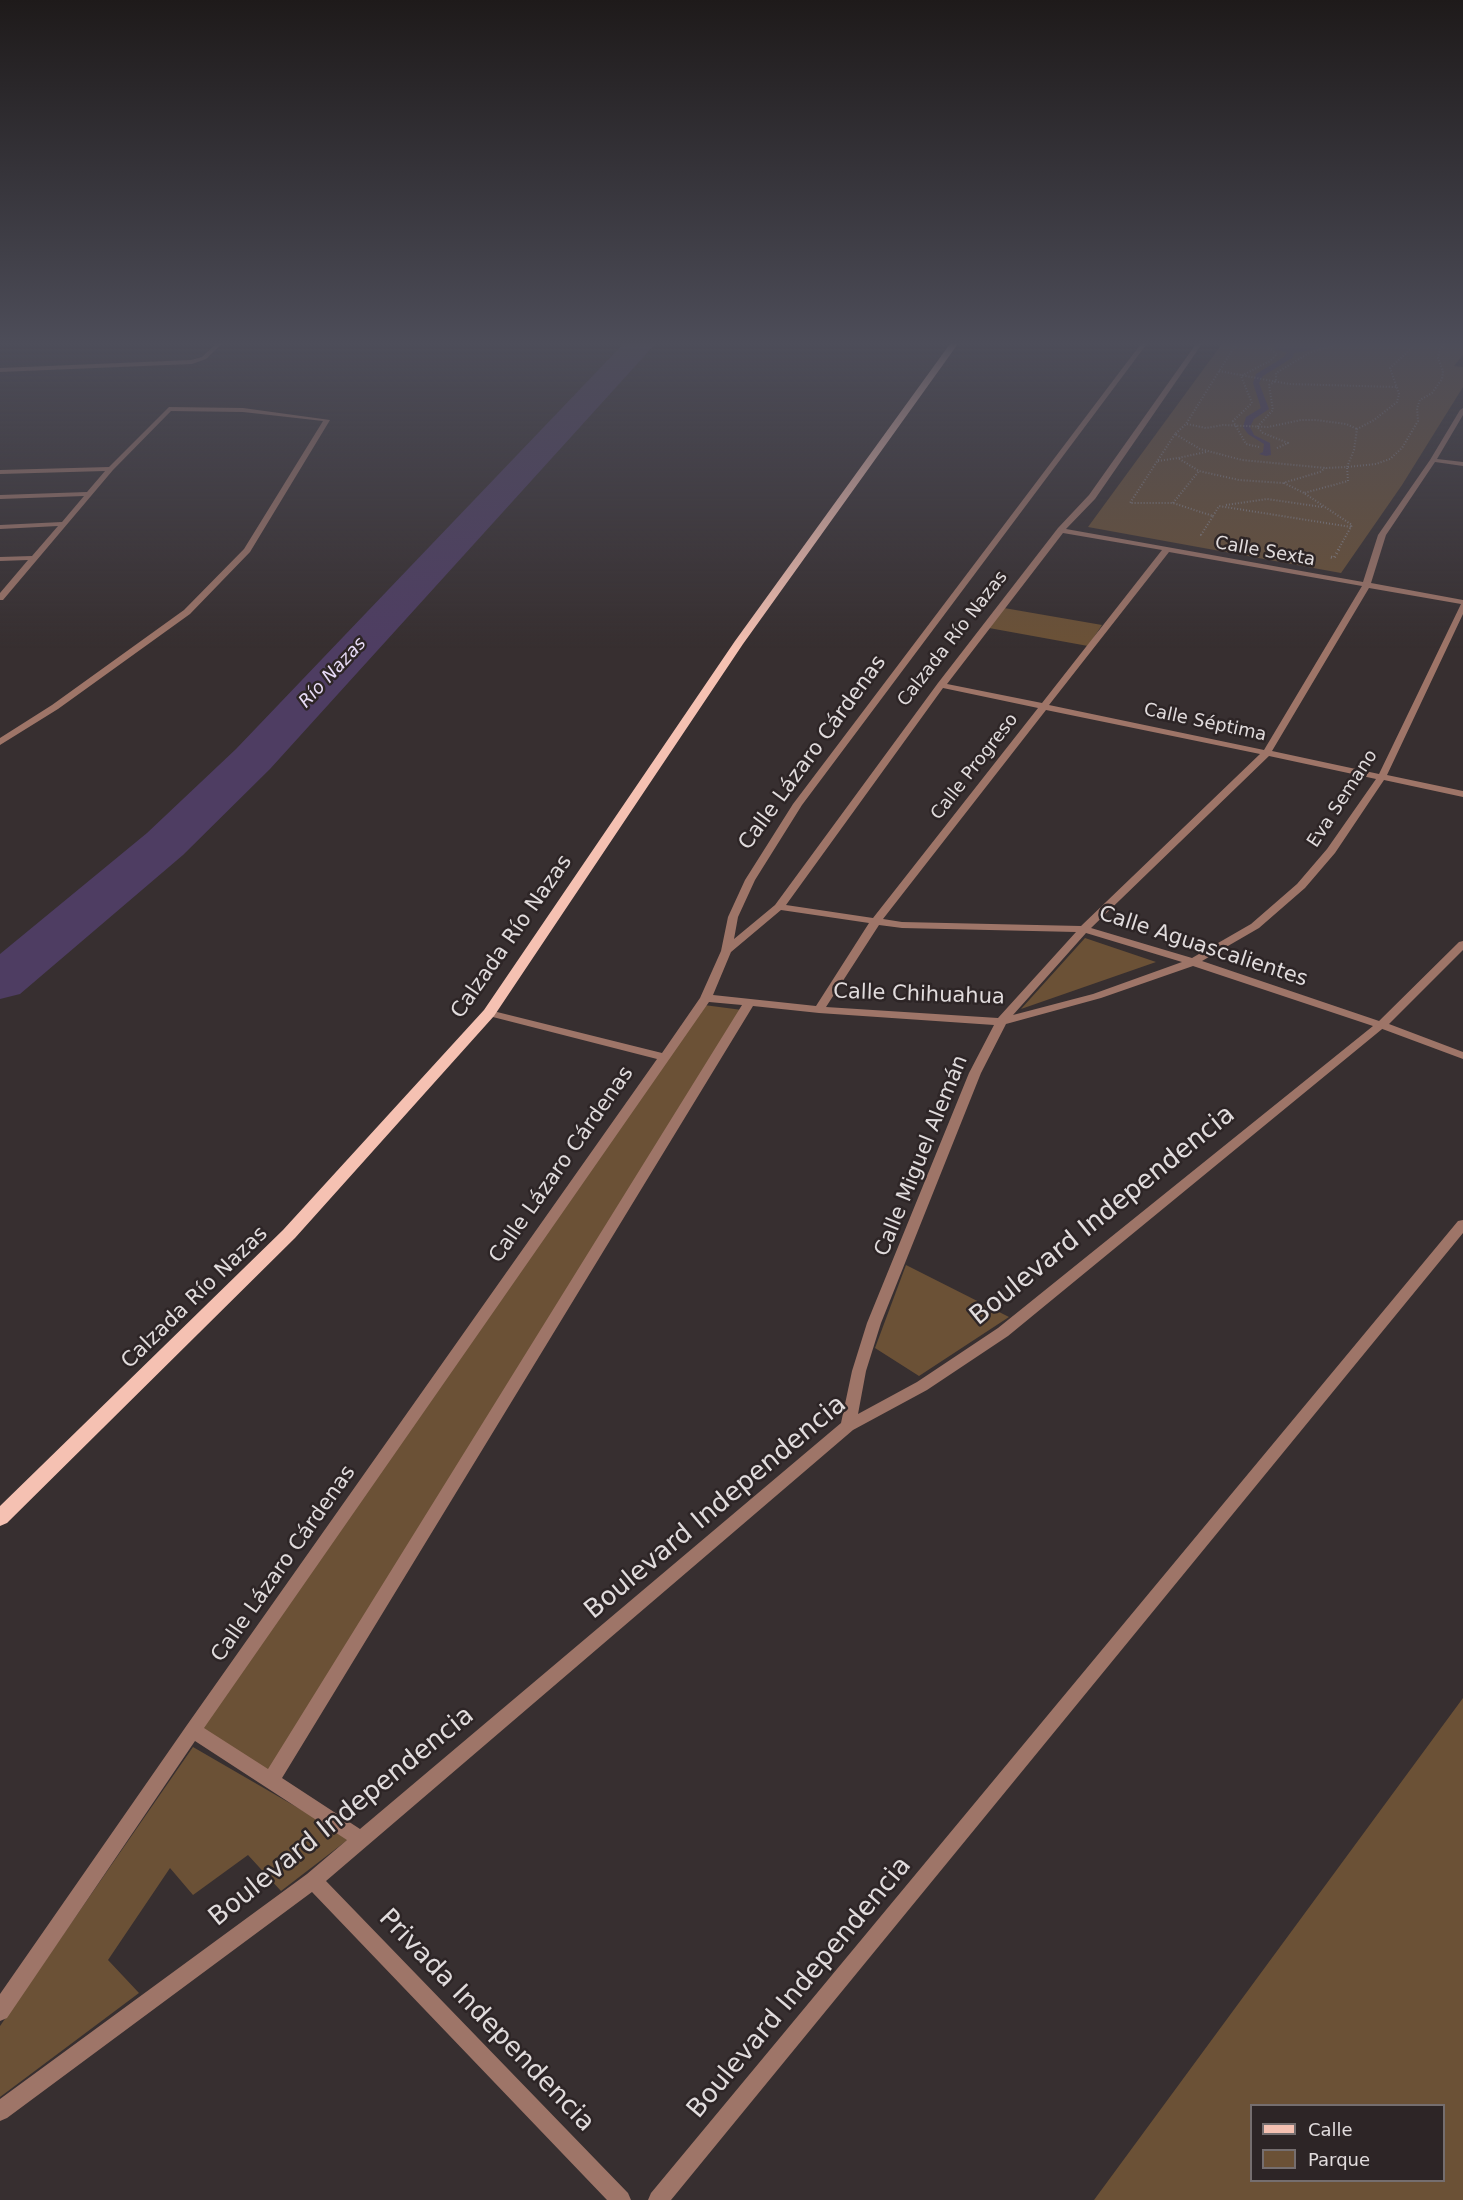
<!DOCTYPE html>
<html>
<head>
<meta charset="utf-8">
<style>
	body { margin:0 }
	#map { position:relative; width:1463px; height:2200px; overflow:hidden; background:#372f30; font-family:"DejaVu Sans",sans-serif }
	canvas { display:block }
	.legend { position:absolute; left:1250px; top:2104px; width:195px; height:78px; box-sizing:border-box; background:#2d2526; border:2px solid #756e6f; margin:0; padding:8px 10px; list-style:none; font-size:18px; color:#e1dcdd }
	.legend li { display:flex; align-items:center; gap:12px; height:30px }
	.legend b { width:30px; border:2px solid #756e6f }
</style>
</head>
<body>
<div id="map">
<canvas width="1463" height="2200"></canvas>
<ul class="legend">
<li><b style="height:8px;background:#f5c1b2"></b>Calle</li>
<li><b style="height:16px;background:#6b5136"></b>Parque</li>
</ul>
</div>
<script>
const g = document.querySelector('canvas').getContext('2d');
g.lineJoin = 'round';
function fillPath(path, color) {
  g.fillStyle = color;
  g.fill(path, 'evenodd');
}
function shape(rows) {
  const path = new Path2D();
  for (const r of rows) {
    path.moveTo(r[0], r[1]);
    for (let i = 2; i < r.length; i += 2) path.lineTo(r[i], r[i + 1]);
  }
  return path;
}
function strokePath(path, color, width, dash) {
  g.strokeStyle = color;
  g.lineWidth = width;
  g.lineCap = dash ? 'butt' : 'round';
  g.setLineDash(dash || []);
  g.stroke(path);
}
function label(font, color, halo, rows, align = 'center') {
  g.font = font + ' "DejaVu Sans",sans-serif';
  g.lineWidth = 5;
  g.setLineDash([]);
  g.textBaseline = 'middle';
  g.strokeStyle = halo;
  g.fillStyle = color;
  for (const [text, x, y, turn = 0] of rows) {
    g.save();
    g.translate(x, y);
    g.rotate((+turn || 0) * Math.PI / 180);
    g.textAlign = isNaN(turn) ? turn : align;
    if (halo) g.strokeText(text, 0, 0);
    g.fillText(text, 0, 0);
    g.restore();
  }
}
fillPath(shape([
	[1224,341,1463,341,1463,355,1454,366,1463,367,1463,387,1402,485,1341,573,1088,527],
	[1004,608,1102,625,1088,646,989,628],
	[1085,938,1156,962,1021,1009],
	[704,1005,742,1010,270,1776,197,1728],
	[906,1265,1009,1317,919,1376,875,1348],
	[1463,1698,1463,2200,1094,2200],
	[1252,2106,1444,2106,1444,2180,1252,2180],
	[193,1747,350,1838,281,1891,248,1855,193,1895,170,1868,108,1960,139,1993,0,2097,0,2026]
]), '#6b5136');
fillPath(shape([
	[1271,341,1341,341,1328,347,1294,353,1292,358,1263,376,1259,383,1269,409,1254,419,1250,427,1254,435,1270,443,1271,455,1266,456,1259,454,1263,452,1264,444,1248,434,1243,427,1246,417,1261,408,1253,383,1256,374,1284,357,1287,353,1275,349]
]), '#4e3d62');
fillPath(shape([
	[626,341,658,341,270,769,183,855,20,994,0,999,0,954,147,833,236,749,626,341]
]), '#4e3d62');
strokePath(shape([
	[1238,341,1186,424,1175,434,1200,449,1242,460,1326,468,1347,467,1354,450,1357,429,1374,420,1397,402,1399,394,1390,368,1416,344,1416,341],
	[1219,371,1289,384,1397,387],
	[1187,424,1206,428,1223,425,1268,427,1301,420,1316,420,1346,424,1357,429],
	[1175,434,1130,503,1173,503,1213,516,1201,535,1203,535],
	[1259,447,1246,444,1233,421,1252,403,1241,376,1270,361,1277,354,1269,349,1265,341],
	[1277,448,1288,443,1263,433,1257,427,1273,410,1269,385,1276,381,1276,373,1309,353,1348,341],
	[1206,452,1178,458,1199,471,1239,480,1283,483,1320,472,1325,468],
	[1158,461,1178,458],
	[1284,483,1304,493],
	[1173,503,1199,471],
	[1226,505,1267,499,1322,507],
	[1213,516,1219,506,1351,527],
	[1338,550,1352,525,1304,493,1348,481,1347,467,1376,464,1390,459,1402,448,1418,421,1417,408,1420,400,1432,393,1442,379,1443,371,1438,358,1440,349,1448,341]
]), '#888283', 2, [1, 2]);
strokePath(shape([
	[1331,557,1334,558,1339,549]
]), '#888283', 3, [1, 3]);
fillPath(shape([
	[219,341,225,341,206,359,192,364,0,372,0,368,191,360,202,357,219,341]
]), '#9e7568');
fillPath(shape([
	[1143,341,1149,341,802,805,755,880,738,917,734,939,775,905,938,683,1058,528,1089,495,1198,341,1204,341,1095,499,1066,529,1363,582,1378,535,1430,460,1460,410,1463,408,1463,415,1437,459,1463,462,1463,466,1435,462,1386,535,1371,583,1463,600,1463,614,1387,775,1463,791,1463,797,1384,780,1335,853,1305,888,1259,928,1202,961,1385,1023,1387,1025,1008,1336,927,1390,853,1430,326,1881,628,2193,631,2200,607,2200,312,1892,7,2118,0,2121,0,2099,307,1874,347,1840,195,1741,7,2018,0,2021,0,1994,187,1725,657,1059,485,1015,483,1013,489,1010,662,1053,700,998,721,951,728,917,745,880,793,804,1143,341],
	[1063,533,1162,550,1042,703,947,684,1063,533],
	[1169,552,1362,586,1264,750,1049,705,1169,552],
	[1369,588,1461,604,1379,774,1272,751,1369,588],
	[943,688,1038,708,873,918,786,905,943,688],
	[1046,710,1260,754,1081,926,902,922,883,919,1046,710],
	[1269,756,1376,779,1327,849,1297,884,1251,924,1192,958,1091,928,1269,756],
	[781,910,869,923,816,1006,713,995,731,952,781,910],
	[879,925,902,928,1076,932,998,1018,826,1007,879,925],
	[1086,933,1182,962,1093,994,1013,1015,1086,933],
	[1193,966,1373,1026,998,1328,917,1382,858,1414,866,1371,881,1323,981,1073,1006,1024,1101,998,1193,966],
	[709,1002,742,1005,268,1769,204,1728,709,1002],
	[753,1006,819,1013,994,1025,969,1073,867,1323,852,1371,841,1423,360,1829,282,1778,753,1006],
	[169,407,243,408,330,420,250,552,190,614,58,709,0,745,0,738,52,705,184,610,244,549,323,421,243,412,171,411,113,470,3,600,0,600,0,593,28,560,0,561,0,557,32,556,58,526,0,529,0,525,62,522,84,496,0,499,0,495,87,492,105,471,0,474,0,470,109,467,169,407],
	[1463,1220,1463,1233,671,2200,648,2200,651,2193,1458,1221,1463,1220]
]), '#9e7568');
fillPath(shape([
	[1463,941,1463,950,1389,1024,1463,1052,1463,1059,1377,1027,1375,1025,1377,1023,1459,942,1463,941]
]), '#9e7568');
fillPath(shape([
	[952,341,960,341,743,644,494,1016,295,1238,7,1523,0,1526,0,1506,283,1230,484,1010,735,641,952,341]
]), '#f5c1b2');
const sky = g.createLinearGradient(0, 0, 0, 649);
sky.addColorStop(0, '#1e1a1a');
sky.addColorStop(0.53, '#4d4d59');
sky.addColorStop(1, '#4d4d5900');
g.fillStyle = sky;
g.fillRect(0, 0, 1463, 649);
label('18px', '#e1dcdd', '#2d2526', [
	["Calle Sexta",1265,552,10],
	["Calzada Río Nazas",953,639,-52],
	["Calle Séptima",1205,723,12],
	["Calle Progreso",975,767,-52],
	["Eva Semano",1343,799,-57]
]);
label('italic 18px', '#e7dbf6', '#2d2526', [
	["Río Nazas",333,673,-47]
]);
label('21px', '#e1dcdd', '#2d2526', [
	["Calle Lázaro Cárdenas",813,753,-54],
	["Calzada Río Nazas",512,937,-55],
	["Calle Aguascalientes",1203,947,18],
	["Calle Chihuahua",919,995,2],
	["Calle Miguel Alemán",922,1156,-68],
	["Calle Lázaro Cárdenas",562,1165,-55],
	["Calzada Río Nazas",195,1298,-44],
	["Calle Lázaro Cárdenas",284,1564,-55]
]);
label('26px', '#e1dcdd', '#2d2526', [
	["Boulevard Independencia",1103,1216,-39],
	["Boulevard Independencia",716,1508,-40],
	["Boulevard Independencia",342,1817,-39],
	["Boulevard Independencia",800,1988,-50],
	["Privada Independencia",486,2021,46]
]);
</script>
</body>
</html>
